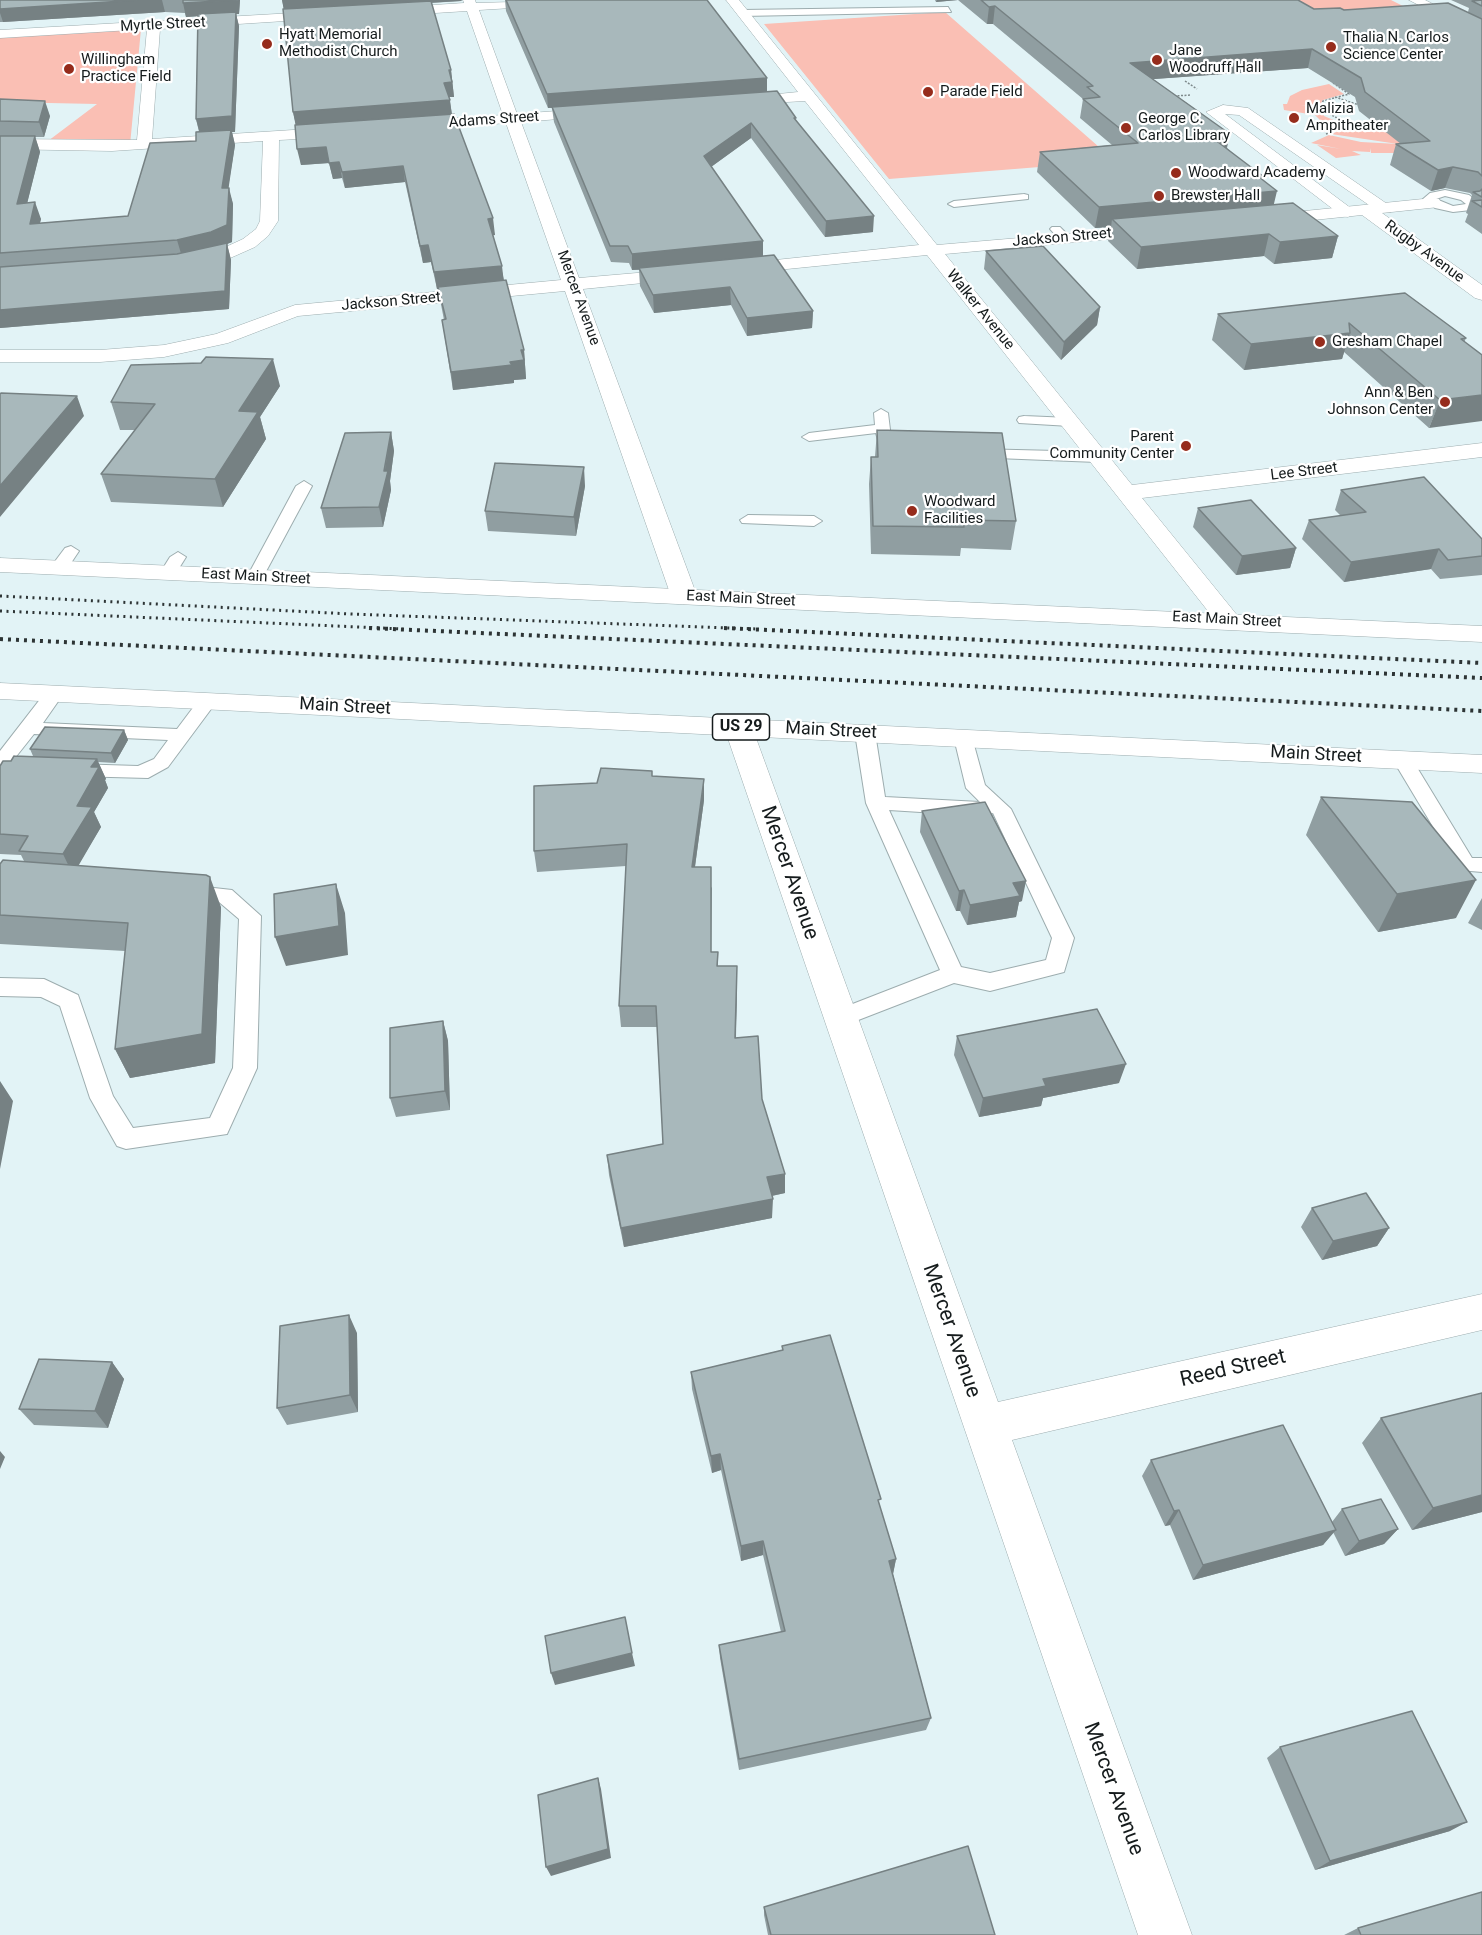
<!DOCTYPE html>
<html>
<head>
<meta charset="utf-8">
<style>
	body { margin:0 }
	canvas { display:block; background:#e2f3f6 }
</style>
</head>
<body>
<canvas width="1482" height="1935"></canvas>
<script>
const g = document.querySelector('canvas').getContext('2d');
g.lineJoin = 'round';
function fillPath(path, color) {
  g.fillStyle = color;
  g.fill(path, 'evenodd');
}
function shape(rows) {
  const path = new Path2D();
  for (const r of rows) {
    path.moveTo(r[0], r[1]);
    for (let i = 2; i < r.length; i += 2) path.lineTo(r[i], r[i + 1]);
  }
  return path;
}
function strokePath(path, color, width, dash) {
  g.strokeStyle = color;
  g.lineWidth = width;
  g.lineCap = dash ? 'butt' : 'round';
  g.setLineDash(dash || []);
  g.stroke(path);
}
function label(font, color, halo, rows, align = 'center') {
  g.font = font + ' Roboto,sans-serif';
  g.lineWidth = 4.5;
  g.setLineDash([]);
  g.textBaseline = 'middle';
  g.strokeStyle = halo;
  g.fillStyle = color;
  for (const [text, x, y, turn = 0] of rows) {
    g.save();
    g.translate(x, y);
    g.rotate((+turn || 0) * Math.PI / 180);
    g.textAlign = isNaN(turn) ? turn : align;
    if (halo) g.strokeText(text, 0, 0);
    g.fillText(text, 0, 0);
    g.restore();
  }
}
fillPath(shape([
	[1272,0,1391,0,1413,11,1306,19],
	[945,12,1115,161,889,179,764,24],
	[141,29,130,145,44,144,97,104,0,102,0,36],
	[1329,84,1344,94,1323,100,1319,106,1301,105,1318,107,1324,116,1343,124,1324,132,1309,127,1322,122,1315,115,1284,110,1283,104,1287,104,1290,96,1302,90],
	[1349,127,1385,132,1407,132,1394,153,1371,153,1370,148,1370,152,1352,151,1361,155,1336,158,1317,145,1341,149,1311,143,1329,135,1361,142,1398,144,1331,134]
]), '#fabfb4');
const service = shape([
	[948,7,951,12,742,16,738,13,742,10,948,7],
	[1445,190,1469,195,1480,204,1471,210,1453,212,1435,208,1423,199,1430,193,1445,190],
	[1445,196,1461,200,1466,204,1453,206,1436,199,1445,196],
	[1024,194,1028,195,1028,199,954,207,948,204,954,201,1024,194],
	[1052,227,1060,227,1071,238,1069,241,1061,241,1050,229,1052,227],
	[881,409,888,413,891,438,910,442,912,445,910,448,879,444,876,433,809,441,802,437,809,433,875,425,874,413,881,409],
	[1024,416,1070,418,1077,422,1070,426,1019,423,1017,420,1019,417,1024,416],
	[976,449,1097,452,1105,457,1097,462,971,457,968,454,971,451,976,449],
	[304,481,312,486,263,577,261,581,249,581,247,577,296,486,304,481],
	[748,515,814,516,822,521,814,526,742,523,740,520,748,515],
	[71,546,79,551,65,572,53,572,51,568,53,564,65,548,71,546],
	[178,552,186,557,176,573,174,577,162,577,160,573,170,557,178,552],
	[55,687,64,693,43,723,177,729,201,697,215,697,217,701,168,767,148,778,73,776,66,775,63,770,66,765,73,764,138,766,154,759,168,740,34,734,7,768,0,770,0,751,48,689,55,687],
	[865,727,872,729,875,733,885,797,980,802,966,788,954,738,957,734,964,732,971,734,985,785,1011,809,1074,938,1064,972,990,991,954,983,848,1024,840,1027,832,1024,828,1018,832,1012,940,970,866,803,855,733,858,729,865,727],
	[889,810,984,816,993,813,1052,938,1046,960,990,973,961,967,889,810],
	[1403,754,1410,756,1472,858,1482,858,1482,872,1459,870,1393,760,1396,756,1403,754],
	[187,885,232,890,261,916,257,1068,227,1134,126,1149,117,1146,90,1098,60,1006,41,997,0,996,0,978,44,979,78,995,113,1096,133,1128,210,1118,233,1068,239,919,219,902,179,898,176,893,179,888,187,885]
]);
const pedestrian = shape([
	[1223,105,1248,108,1393,208,1391,212,1379,212,1239,115,1225,114,1356,212,1348,217,1342,216,1206,112,1223,105]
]);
const minor = shape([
	[463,0,475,0,476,3,583,0,577,4,479,10,517,114,597,108,604,112,597,116,521,122,579,278,683,269,692,274,683,279,583,289,697,596,693,601,684,604,675,601,671,596,565,291,298,316,228,343,164,357,100,362,0,362,0,350,100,350,164,345,216,334,295,305,561,280,506,123,412,131,404,126,412,121,503,115,467,11,388,16,382,12,388,8,464,3,463,0],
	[726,0,739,0,937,245,1160,226,1163,230,1154,235,945,254,1132,485,1482,443,1482,457,1142,498,1241,620,1237,625,1228,628,1219,625,927,255,737,274,731,273,728,269,737,264,919,245,805,101,733,105,731,102,738,98,798,92,726,0],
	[1409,0,1425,0,1482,29,1482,38,1409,0],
	[328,11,332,12,332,18,160,29,152,139,340,127,348,132,340,137,279,140,278,221,268,236,255,247,228,259,184,268,175,263,178,259,217,251,243,239,256,229,260,221,263,141,112,151,0,149,0,139,137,140,147,29,0,38,0,30,328,11],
	[1433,198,1439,199,1441,203,1439,207,1382,213,1482,285,1482,300,1475,298,1362,215,1265,225,1256,220,1265,215,1433,198],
	[738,718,748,721,752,727,998,1402,1482,1294,1482,1330,1012,1440,1192,1935,1138,1935,724,727,728,721,738,718]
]);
const tertiary = shape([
	[0,558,1482,626,1482,642,0,572,0,558]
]);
const primary = shape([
	[0,683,1482,755,1482,773,0,699,0,683]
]);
strokePath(service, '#9dadaf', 2);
strokePath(pedestrian, '#9dadaf', 1);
strokePath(minor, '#9dadaf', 1);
strokePath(tertiary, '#9dadaf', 1);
strokePath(primary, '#9dadaf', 1);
strokePath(shape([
	[1185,81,1197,89],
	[1333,83,1349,94,1323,101,1321,106,1326,112,1350,125,1387,130],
	[1174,96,1191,95],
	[1335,97,1362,106],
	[1326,134,1350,125]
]), '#7e898b', 1.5, [2, 1.5]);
fillPath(service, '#fff');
fillPath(pedestrian, '#fff');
fillPath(minor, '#fff');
fillPath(tertiary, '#fff');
fillPath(primary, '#fff');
strokePath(shape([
	[0,596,351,614,757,629],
	[0,611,403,629]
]), '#2d3435', 3, [2, 4.5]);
strokePath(shape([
	[369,628,1482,678],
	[724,628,1482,663],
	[0,639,1482,711]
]), '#2d3435', 4, [3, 5]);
fillPath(shape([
	[0,0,240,0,239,14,236,14,239,26,235,132,232,132,235,145,228,188,233,204,232,242,227,244,231,260,229,309,0,328,0,99,50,116,44,137,35,137,40,152,27,203,41,219,40,223,128,216,196,141,199,132,196,119,198,16,186,17,185,13,165,12,3,22,0,22],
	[282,0,462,0,461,1,431,3,451,70,454,97,449,97,452,114,495,235,493,235,504,280,524,350,526,379,514,380,514,383,453,390,442,320,444,320,438,289,437,289,431,262,423,263,405,182,345,188,342,178,333,179,329,163,301,165,296,125,293,112,284,9],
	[505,0,707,0,767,91,796,121,873,232,825,237,751,138,711,167,763,256,813,311,812,328,747,336,731,305,654,313,640,286,639,270,632,270,629,263,611,262,554,122,552,108,548,108,506,11],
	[935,0,1298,0,1314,9,1468,12,1469,8,1451,0,1482,0,1482,234,1465,222,1468,214,1466,213,1472,195,1470,193,1445,188,1431,191,1390,165,1396,144,1401,144,1359,111,1355,97,1308,68,1153,79,1230,134,1227,148,1263,180,1274,205,1338,236,1332,258,1274,264,1264,256,1137,269,1108,241,1111,227,1095,228,1037,172,1040,152,1112,145,1080,118,1083,99,993,24,987,24,958,0,936,2],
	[986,251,1100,307,1097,325,1061,360,984,269],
	[1405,293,1466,338,1429,428,1344,352,1342,359,1244,370,1212,340,1218,314],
	[280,386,260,417,266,439,223,507,111,502,101,474,135,430,120,430,111,402],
	[877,430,1016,521,1011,550,961,548,960,556,871,554,869,484,871,457,875,457],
	[391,432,394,451,390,481,391,490,383,527,326,528,321,508],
	[585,486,576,536,488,531,485,511],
	[1341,490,1482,539,1482,575,1440,579,1431,569,1344,582,1302,539,1309,520,1341,516,1335,510],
	[1198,508,1296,548,1290,568,1236,575,1193,527],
	[124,730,128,740,115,763,98,762,106,779,105,780,108,788,94,812,101,827,78,865,221,907,215,1063,130,1078,115,1049,125,951,0,944,0,864,24,861,21,855,0,854,0,766,11,761,33,756,30,749],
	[653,776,704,800,695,867,712,888,711,952,718,952,718,966,737,986,736,1038,762,1099,785,1174,785,1193,772,1196,772,1218,624,1247,609,1175,607,1155,663,1144,657,1027,621,1027,619,1006,626,866,537,872,534,851,597,783],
	[1321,797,1456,918,1378,932,1306,835],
	[922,811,1022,901,1019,902,1016,917,967,925,960,911,956,911,920,832],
	[1482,898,1482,930,1468,923],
	[443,1021,448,1041,450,1110,396,1117,390,1098],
	[957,1036,1119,1083,1043,1098,1041,1106,979,1117,954,1055],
	[1312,1208,1389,1228,1377,1246,1322,1260,1301,1227],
	[357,1333,358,1412,287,1425,277,1408],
	[782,1346,880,1507,896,1559,893,1574,931,1718,926,1730,739,1770,720,1658,719,1645,781,1632,763,1555,741,1561,721,1470,712,1473,692,1389,691,1372,782,1350],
	[112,1362,124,1379,108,1428,34,1425,19,1409],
	[1381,1418,1482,1512,1412,1530,1362,1443],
	[1151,1460,1332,1522,1342,1509,1398,1529,1384,1544,1345,1556,1333,1532,1323,1545,1193,1580,1170,1525,1165,1526,1142,1476],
	[1280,1747,1450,1831,1315,1870,1267,1758],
	[764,1907,995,1935,768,1935,764,1915],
	[1358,1928,1482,1935,1344,1935]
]), '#909ea1');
fillPath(shape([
	[138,0,162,0,165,12,3,22,0,13,0,9],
	[240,0,239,14,236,14,239,26,235,132,232,132,235,145,226,205,200,134,196,119,236,14,186,17,183,3],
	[282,0,462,0,461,1,284,11],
	[937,0,958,0,936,2],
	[995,6,993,24,987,24,989,7],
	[1312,49,1308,68,1127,81,1130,63],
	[449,70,451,70,454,97,446,97,444,83],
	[767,78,767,92,548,108,547,94],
	[450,100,452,116,296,127,293,112],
	[45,101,50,116,44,137,39,122],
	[751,123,751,138,704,172,704,156],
	[1230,134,1225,154,1210,136],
	[35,136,40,152,23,220,17,204],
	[326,147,329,163,301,165,297,149],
	[339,162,342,178,333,179,329,163],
	[403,166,405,182,345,188,342,172],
	[1453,167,1445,188,1431,191,1438,170],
	[1259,177,1264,177,1260,192,1277,191,1272,212,1112,219,1111,227,1095,228,1099,207],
	[229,188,233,204,232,242,227,244,231,260,229,309,0,328,0,310,182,257,177,240],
	[35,202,41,219,35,241,30,224],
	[874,216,873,232,825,237,826,221],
	[493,218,495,235,490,236,488,219],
	[1269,234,1264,256,1137,269,1141,247],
	[1338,236,1332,258,1274,264,1280,242],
	[763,241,763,258,632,270,632,254],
	[428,245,431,262,423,263,420,246],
	[502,266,504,283,437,289,434,272],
	[730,287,731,305,654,313,653,295],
	[1100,307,1097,325,1061,360,1064,342],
	[813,311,812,328,747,336,747,318],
	[1350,333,1342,359,1244,370,1251,344],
	[521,350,524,350,526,379,514,380,514,383,453,390,451,372,510,362],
	[273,359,280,386,260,417,266,439,223,507,215,479,239,411],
	[1482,395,1482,421,1429,428,1440,400],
	[77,396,84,416,0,517,0,486],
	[391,432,394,451,390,481,391,490,383,527,379,507],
	[584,467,585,486,576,536,574,517],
	[1296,548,1290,568,1236,575,1242,556],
	[1439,549,1431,569,1344,582,1351,562],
	[124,730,128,740,115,763,111,753],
	[97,759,106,779,105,780,108,788,94,812,101,827,73,875,63,854,77,806,91,767],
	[704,779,704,800,692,888,692,867],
	[210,877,221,907,215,1063,130,1078,115,1049],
	[1476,880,1456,918,1378,932,1397,894],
	[1026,881,1022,901,1019,902,1016,917,967,925,970,905,1013,883],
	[336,884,345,913,348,955,286,966,275,937],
	[964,890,960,911,956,911,959,891],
	[737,966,737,986,735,1058,735,1038],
	[443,1021,448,1041,450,1110,445,1091],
	[1126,1064,1119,1083,1043,1098,1041,1106,979,1117,983,1098,1043,1079],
	[0,1081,13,1101,0,1169],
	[785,1174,785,1193,766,1197,767,1177],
	[773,1199,772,1218,624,1247,621,1228],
	[1389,1228,1377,1246,1322,1260,1333,1241],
	[349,1315,357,1333,358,1412,350,1395],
	[112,1362,124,1379,108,1428,95,1411],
	[0,1451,5,1457,0,1469],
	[720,1454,721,1470,712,1473,711,1456],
	[1482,1495,1482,1512,1412,1530,1433,1508],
	[1179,1510,1170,1525,1165,1526,1174,1511],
	[1398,1529,1384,1544,1345,1556,1359,1541],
	[1336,1530,1323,1545,1193,1580,1203,1565],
	[763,1541,763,1555,741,1561,741,1546],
	[896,1559,893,1574,889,1561],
	[632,1653,635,1666,555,1685,551,1673],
	[598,1778,601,1789,611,1858,551,1876,546,1867],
	[1467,1822,1450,1831,1315,1870,1330,1861]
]), '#768183');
const building = shape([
	[0,0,138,0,0,9,0,0],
	[183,0,236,0,183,3,183,0],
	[506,0,707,0,767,78,547,94,506,0],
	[981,0,1298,0,1314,9,1340,8,1344,10,1448,3,1482,19,1482,176,1478,172,1453,167,1438,170,1396,144,1430,141,1365,92,1361,78,1312,49,1130,63,1230,134,1210,136,1264,177,1259,177,1277,191,1099,207,1040,152,1138,143,1083,99,1100,97,1087,87,1093,86,995,6,989,7,981,0],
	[1482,0,1482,6,1472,1,1482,0],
	[431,1,451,70,449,70,452,82,444,83,450,100,293,112,283,9,431,1],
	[236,12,232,116,196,119,198,14,236,12],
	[777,91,796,118,794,118,874,216,826,221,751,123,704,156,763,241,632,254,628,246,610,246,552,107,777,91],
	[0,99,45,101,39,122,0,121,0,99],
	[454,114,493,218,488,219,502,266,434,272,428,245,420,246,403,166,342,172,339,162,329,163,326,147,297,149,295,125,454,114],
	[231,130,222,188,229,188,227,225,211,232,177,240,0,253,0,136,35,136,17,204,35,202,30,224,128,216,150,143,196,141,196,132,231,130],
	[1482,189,1482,197,1473,192,1480,191,1482,189],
	[1482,200,1482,207,1472,201,1482,200],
	[1293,203,1338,236,1280,242,1269,234,1141,247,1112,219,1293,203],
	[227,243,225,291,0,310,0,267,177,254,227,243],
	[1043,246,1100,307,1064,342,986,251,1043,246],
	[774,255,813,311,747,318,730,287,653,295,639,268,774,255],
	[506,280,524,350,521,350,524,360,510,362,512,365,451,372,442,320,446,319,438,287,506,280],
	[1405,293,1466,338,1461,339,1482,355,1482,395,1440,400,1349,323,1350,333,1251,344,1218,314,1405,293],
	[206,357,273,359,239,411,258,412,215,479,101,474,155,404,111,402,131,365,201,363,206,357],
	[1,393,77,396,0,486,0,394,1,393],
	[877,430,1002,433,1016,521,962,520,964,527,873,526,871,457,878,457,877,430],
	[391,432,384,471,388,471,379,507,321,508,345,433,391,432],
	[495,463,584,467,574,517,485,511,495,463],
	[1424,477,1482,539,1482,556,1448,560,1439,549,1351,562,1309,520,1366,512,1341,490,1424,477],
	[1251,500,1296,548,1242,556,1198,508,1251,500],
	[45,727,124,730,111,753,30,749,45,727],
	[14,756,97,759,91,767,99,767,77,806,92,807,63,854,19,851,28,836,0,834,0,766,3,761,11,761,14,756],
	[601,768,652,771,652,776,704,779,692,867,711,867,711,952,718,952,717,966,737,966,735,1038,758,1036,762,1099,785,1174,767,1177,773,1199,621,1228,607,1155,663,1144,656,1006,619,1006,627,844,534,851,534,786,597,783,601,768],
	[1321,797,1412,802,1476,880,1397,894,1321,797],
	[985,802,1026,881,1013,883,1020,896,970,905,964,890,959,891,922,811,985,802],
	[3,860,206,875,210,877,202,1034,115,1049,128,923,0,915,0,864,3,860],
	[336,884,339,926,275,937,274,894,336,884],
	[1097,1009,1126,1064,1043,1079,1046,1086,983,1098,957,1036,1097,1009],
	[443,1021,445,1091,390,1098,390,1028,443,1021],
	[1366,1193,1389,1228,1333,1241,1312,1208,1366,1193],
	[349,1315,350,1395,277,1408,280,1326,349,1315],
	[830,1335,881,1499,878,1500,896,1559,889,1561,931,1718,739,1759,719,1645,785,1631,763,1541,741,1546,720,1454,711,1456,691,1372,783,1350,782,1346,830,1335],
	[39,1359,112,1362,95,1411,19,1409,39,1359],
	[1482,1393,1482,1495,1433,1508,1381,1418,1482,1393],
	[1283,1425,1336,1530,1203,1565,1179,1510,1174,1511,1151,1460,1283,1425],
	[1381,1499,1398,1529,1359,1541,1342,1509,1381,1499],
	[625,1617,632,1653,551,1673,545,1636,625,1617],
	[1412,1711,1467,1822,1330,1861,1280,1747,1412,1711],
	[598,1778,608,1849,546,1867,538,1795,598,1778],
	[968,1846,995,1935,771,1935,764,1907,968,1846],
	[1482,1892,1482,1935,1361,1935,1358,1928,1482,1892]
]);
fillPath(building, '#a8b8bb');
strokePath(building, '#768183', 1.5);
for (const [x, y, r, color] of [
	[267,44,6,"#962c1c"],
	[1331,47,6,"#962c1c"],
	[1157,60,6,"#962c1c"],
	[69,69,6,"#962c1c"],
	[928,92,6,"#962c1c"],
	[1294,118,6,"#962c1c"],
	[1126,128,6,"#962c1c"],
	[1176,173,6,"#962c1c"],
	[1159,196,6,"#962c1c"],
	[1320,342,6,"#962c1c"],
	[1445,402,6,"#962c1c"],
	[1186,446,6,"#962c1c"],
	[912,511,6,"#962c1c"]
]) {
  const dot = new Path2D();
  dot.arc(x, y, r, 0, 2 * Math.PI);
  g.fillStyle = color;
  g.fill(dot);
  strokePath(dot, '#fff', 2);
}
label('15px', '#151b1c', '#fff', [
	["Myrtle Street",163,25,-3],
	["Adams Street",494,120,-4],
	["Jackson Street",1062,238,-5],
	["Rugby Avenue",1424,252,36],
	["Mercer Avenue",578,298,70],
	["Jackson Street",391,302,-5],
	["Walker Avenue",980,310,51],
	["Lee Street",1304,472,-7],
	["East Main Street",256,577,3],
	["East Main Street",741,599,3],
	["East Main Street",1227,620,3]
]);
label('15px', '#151b1c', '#fff', [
	["Hyatt Memorial",279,35],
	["Methodist Church",279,52],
	["Thalia N. Carlos",1343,38],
	["Science Center",1343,55],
	["Jane",1169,51],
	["Woodruff Hall",1169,68],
	["Willingham",81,60],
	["Practice Field",81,77],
	["Parade Field",940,92],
	["Malizia",1306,109],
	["Ampitheater",1306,126],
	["George C.",1138,119],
	["Carlos Library",1138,136],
	["Woodward Academy",1188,173],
	["Brewster Hall",1171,196],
	["Gresham Chapel",1332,342],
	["Ann & Ben",1433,393,"right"],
	["Johnson Center",1433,410,"right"],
	["Parent",1174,437,"right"],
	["Community Center",1174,454,"right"],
	["Woodward",924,502],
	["Facilities",924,519]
], 'left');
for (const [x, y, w] of [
	[741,727,57]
]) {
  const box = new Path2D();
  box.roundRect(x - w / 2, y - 13, w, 26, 4.5);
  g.fillStyle = '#fff';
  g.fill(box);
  strokePath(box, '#151b1c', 1.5);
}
label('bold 16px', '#151b1c', null, [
	["US 29",741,727]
]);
label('18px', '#151b1c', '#fff', [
	["Main Street",345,707,3],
	["Main Street",831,731,3],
	["Main Street",1316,755,3]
]);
label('21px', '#151b1c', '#fff', [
	["Mercer Avenue",789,873,71],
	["Mercer Avenue",951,1331,71],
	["Reed Street",1233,1369,-13],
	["Mercer Avenue",1113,1789,70]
]);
</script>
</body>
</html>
